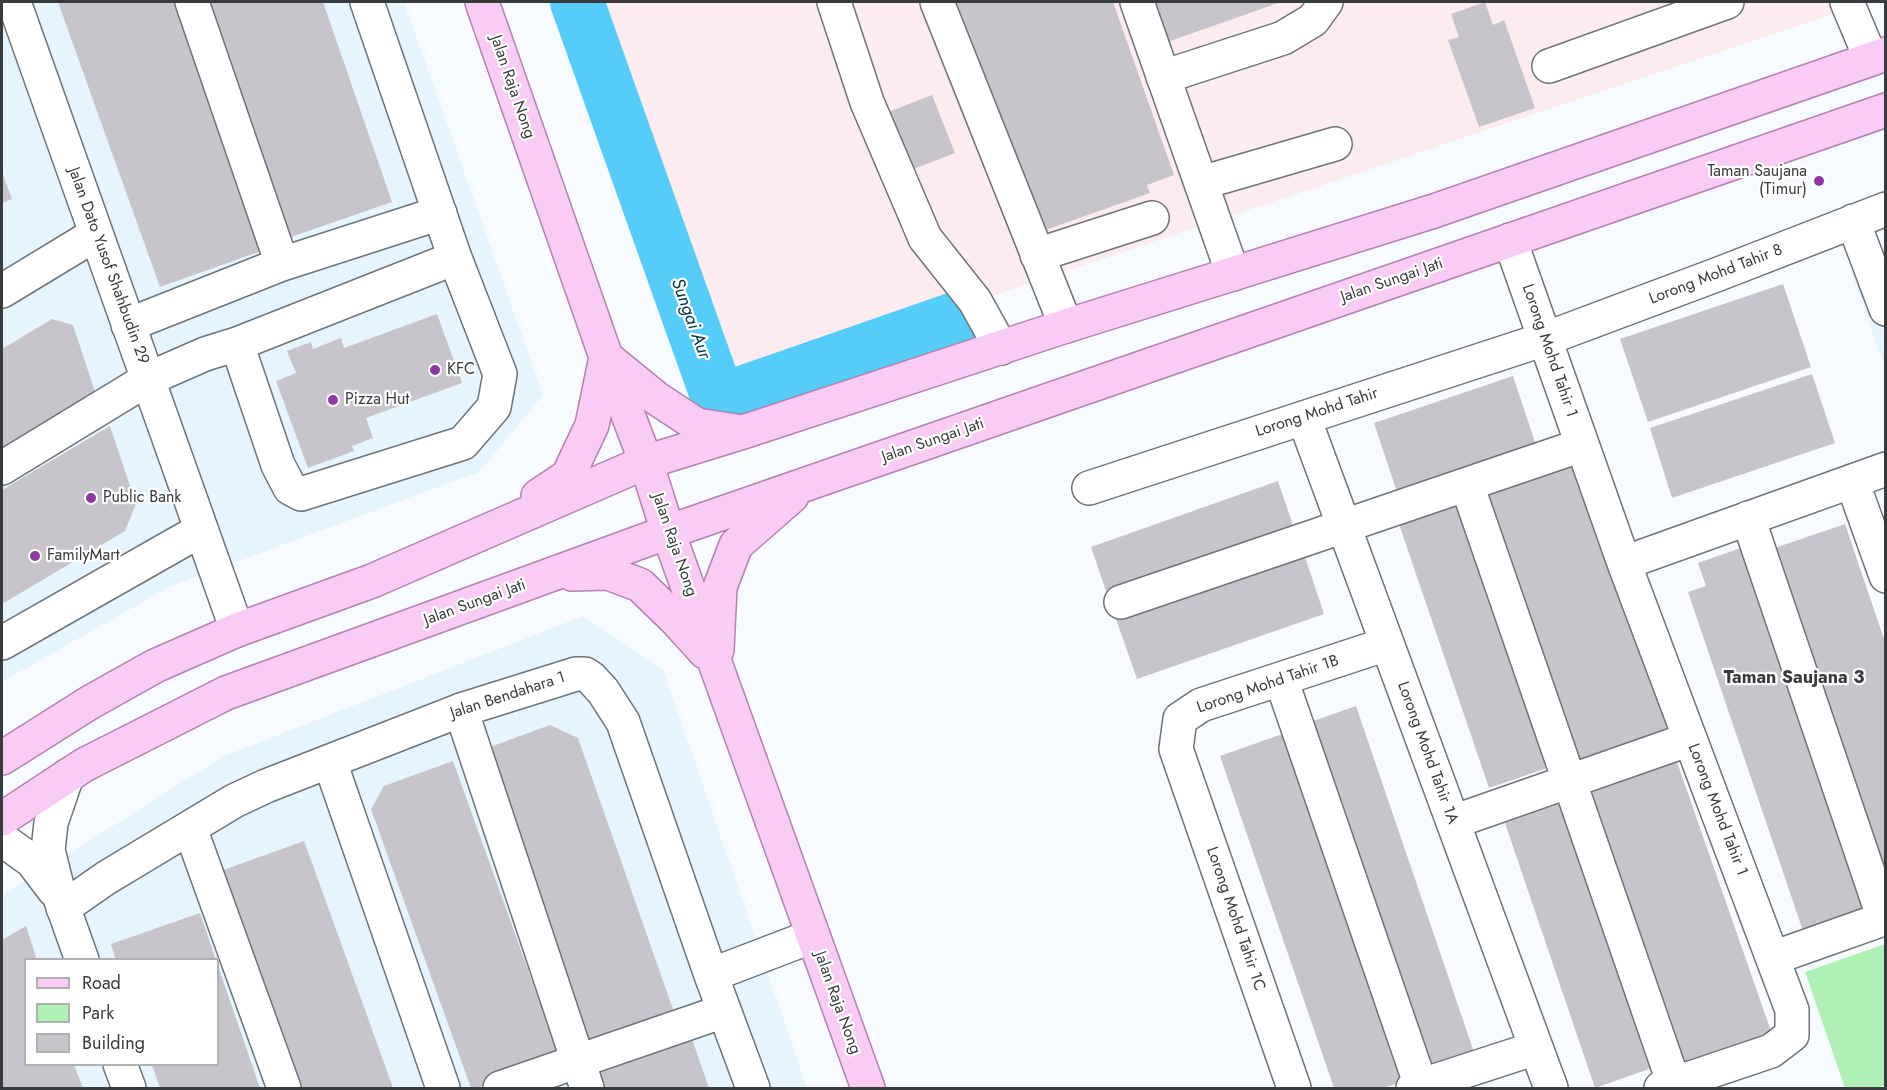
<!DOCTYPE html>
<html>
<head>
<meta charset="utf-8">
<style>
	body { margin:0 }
	#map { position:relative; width:1887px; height:1090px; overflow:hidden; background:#f7fbff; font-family:Jost,sans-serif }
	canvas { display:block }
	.frame { position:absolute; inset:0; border:3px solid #383b3d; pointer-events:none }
	.legend { position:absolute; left:24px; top:958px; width:195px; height:108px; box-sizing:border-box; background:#fff; border:2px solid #afb1b1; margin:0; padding:8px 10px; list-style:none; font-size:18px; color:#383b3d }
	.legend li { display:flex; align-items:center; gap:12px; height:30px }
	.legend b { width:30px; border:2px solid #afb1b1 }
</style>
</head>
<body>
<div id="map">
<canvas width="1887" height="1090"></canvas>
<div class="frame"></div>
<ul class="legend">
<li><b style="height:8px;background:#facbf5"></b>Road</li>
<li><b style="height:16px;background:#aff1b5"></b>Park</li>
<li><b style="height:16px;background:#c7c4cb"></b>Building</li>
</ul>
</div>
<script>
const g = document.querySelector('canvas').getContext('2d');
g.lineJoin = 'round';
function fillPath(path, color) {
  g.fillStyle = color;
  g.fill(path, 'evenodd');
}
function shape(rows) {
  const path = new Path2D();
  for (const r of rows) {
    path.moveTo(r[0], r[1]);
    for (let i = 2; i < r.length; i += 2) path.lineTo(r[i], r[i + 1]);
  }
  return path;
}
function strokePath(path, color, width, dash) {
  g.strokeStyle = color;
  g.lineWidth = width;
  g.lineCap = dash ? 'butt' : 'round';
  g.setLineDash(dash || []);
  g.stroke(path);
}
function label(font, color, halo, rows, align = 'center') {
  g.font = font + ' Jost,sans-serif';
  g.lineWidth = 4.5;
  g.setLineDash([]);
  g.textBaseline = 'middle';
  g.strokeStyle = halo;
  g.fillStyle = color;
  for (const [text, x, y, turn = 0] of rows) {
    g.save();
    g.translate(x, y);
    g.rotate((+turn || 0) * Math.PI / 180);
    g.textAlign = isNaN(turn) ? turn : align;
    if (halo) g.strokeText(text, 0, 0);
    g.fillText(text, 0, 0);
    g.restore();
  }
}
fillPath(shape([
	[2,2,404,2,543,395,479,472,169,587,2,682],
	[1885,260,1885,368,1851,272],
	[583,616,663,669,807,1088,2,1088,2,896,222,757],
	[26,960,218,960,218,1064,26,1064]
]), '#e6f4fe');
fillPath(shape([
	[592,2,1869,2,726,385]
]), '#fcecf0');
fillPath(shape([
	[1885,944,1885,1085,1877,1088,1845,1088,1805,972]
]), '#aff1b5');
strokePath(shape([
	[577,2,719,401,955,319]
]), '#55cdf8', 54);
fillPath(shape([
	[58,2,176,2,264,250,160,287],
	[203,2,323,2,392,202,285,239],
	[956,2,1113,2,1174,175,1147,185,1150,193,1037,233],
	[1141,2,1281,2,1156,46],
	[1485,2,1493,25,1504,20,1535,108,1479,127,1448,40,1459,37,1451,14],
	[932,95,955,153,906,172,883,114],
	[2,172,12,199,2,203],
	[1783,284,1811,367,1648,422,1620,339],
	[437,314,462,383,366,418,373,438,352,446,354,451,308,468,276,381,296,373,287,351,311,342,313,349,341,338,344,348],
	[52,319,73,325,98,401,2,459,2,349],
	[1812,374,1835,443,1672,498,1650,428],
	[1513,376,1538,451,1399,498,1374,423],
	[110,426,136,504,125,531,2,604,2,490],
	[1574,463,1670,734,1575,769,1479,497],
	[1278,481,1297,537,1110,603,1091,547],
	[1463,502,1553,766,1489,788,1399,524],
	[1845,524,1886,645,1886,902,1763,552],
	[1749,545,1874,910,1804,934,1688,592,1706,586,1698,563],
	[1304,554,1324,614,1137,679,1116,619],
	[1356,706,1476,1058,1419,1078,1299,726],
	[550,725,578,738,676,1018,587,1050,482,750],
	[1285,733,1405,1081,1383,1088,1334,1088,1220,756],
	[453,761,560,1059,477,1088,471,1088,371,809,384,786],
	[1677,762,1773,1037,1678,1071,1582,796],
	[1565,802,1655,1067,1595,1088,1505,823],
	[304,841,346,957,393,1088,292,1088,215,873],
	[200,913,216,960,116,960,111,944],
	[26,926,37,960,26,960,26,1065,74,1065,83,1088,2,1088,2,940],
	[218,966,260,1088,160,1088,152,1065,218,1065],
	[692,1039,709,1088,601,1088,596,1074]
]), '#c7c4cb');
const minor = shape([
	[14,2,237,630],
	[192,2,282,264],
	[834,2,867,102,925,238,975,301,1001,348],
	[937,2,1066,326],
	[1137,2,1233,274],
	[1847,2,1871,59],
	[1549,66,1727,2],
	[1163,77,1283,38,1313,20,1326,2],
	[1201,183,1335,144],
	[1853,221,1886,309],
	[1510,240,1624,563,1792,1010,1792,1035,1771,1051,1661,1088],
	[1037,255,1152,218],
	[2,291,96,234],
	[128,325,282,264,440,213],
	[237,344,455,258],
	[1304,418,1551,1088],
	[2,468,148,379,205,354,237,344,278,465,290,488,301,494,463,443,494,407,500,374,455,258,367,2],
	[1852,481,1886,576],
	[1467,485,1674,1084],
	[1089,488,1545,339,1716,275,1886,209],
	[1748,518,1884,919],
	[1624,563,1886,469],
	[1121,602,1582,445],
	[2,643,201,530],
	[1281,679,1421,1086],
	[461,710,587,1088],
	[330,762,443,1088],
	[67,776,51,823,48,850,60,898,82,960],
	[1453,822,1690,739],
	[190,828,284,1088],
	[2,841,7,843,32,861,54,890],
	[63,908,106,878,234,801,266,786,461,710,576,674,585,674,591,678,603,691,623,722,711,975,753,1088],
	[1773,958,1886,918],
	[711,975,813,936],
	[120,1064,129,1088],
	[500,1088,724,1011],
	[1294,1088,1176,749,1180,719,1201,705,1387,644],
	[1413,1088,1536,1048]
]);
const major = shape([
	[482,2,606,357,646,462,668,532,868,1088],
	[607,358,656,398,697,425,736,431],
	[538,496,568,476,592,425,606,357],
	[572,574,608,573,640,585,676,620,705,652],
	[717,650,720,587,736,545,792,496],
	[2,758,89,703,155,666,237,630,372,581,646,462,743,432,1066,326,1434,211,1886,54],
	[2,819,84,765,226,693,668,532,1886,110]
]);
strokePath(minor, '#6d7378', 36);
strokePath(major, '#b482b0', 36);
strokePath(minor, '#fff', 33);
strokePath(major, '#facbf5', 33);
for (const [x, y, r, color] of [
	[1819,181,6,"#8f37a3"],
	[435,370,6,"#8f37a3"],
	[333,400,6,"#8f37a3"],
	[91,498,6,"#8f37a3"],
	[35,556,6,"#8f37a3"]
]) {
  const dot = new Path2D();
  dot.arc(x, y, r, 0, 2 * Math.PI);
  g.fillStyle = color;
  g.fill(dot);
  strokePath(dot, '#fff', 2);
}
label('16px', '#383b3d', '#fff', [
	["Jalan Raja Nong",512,87,71],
	["Jalan Dato Yusof Shahbudin 29",108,266,70],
	["Lorong Mohd Tahir 8",1716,275,-21],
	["Jalan Sungai Jati",1392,281,-19],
	["Lorong Mohd Tahir 1",1549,351,71],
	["Lorong Mohd Tahir",1317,413,-18],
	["Jalan Sungai Jati",933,441,-19],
	["Jalan Raja Nong",674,545,71],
	["Jalan Sungai Jati",475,603,-20],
	["Lorong Mohd Tahir 1B",1268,685,-19],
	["Jalan Bendahara 1",508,696,-18],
	["Lorong Mohd Tahir 1A",1427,753,70],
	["Lorong Mohd Tahir 1",1717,810,69],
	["Lorong Mohd Tahir 1C",1235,919,71],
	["Jalan Raja Nong",837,1003,70]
]);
label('16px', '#383b3d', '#fff', [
	["Taman Saujana",1807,172,"right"],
	["(Timur)",1807,190,"right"],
	["KFC",447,370],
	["Pizza Hut",345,400],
	["Public Bank",103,498],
	["FamilyMart",47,556]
], 'left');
label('italic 18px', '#003849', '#fff', [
	["Sungai Aur",690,319,70]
]);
label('bold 18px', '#383b3d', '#fff', [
	["Taman Saujana 3",1794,679]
]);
</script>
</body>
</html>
